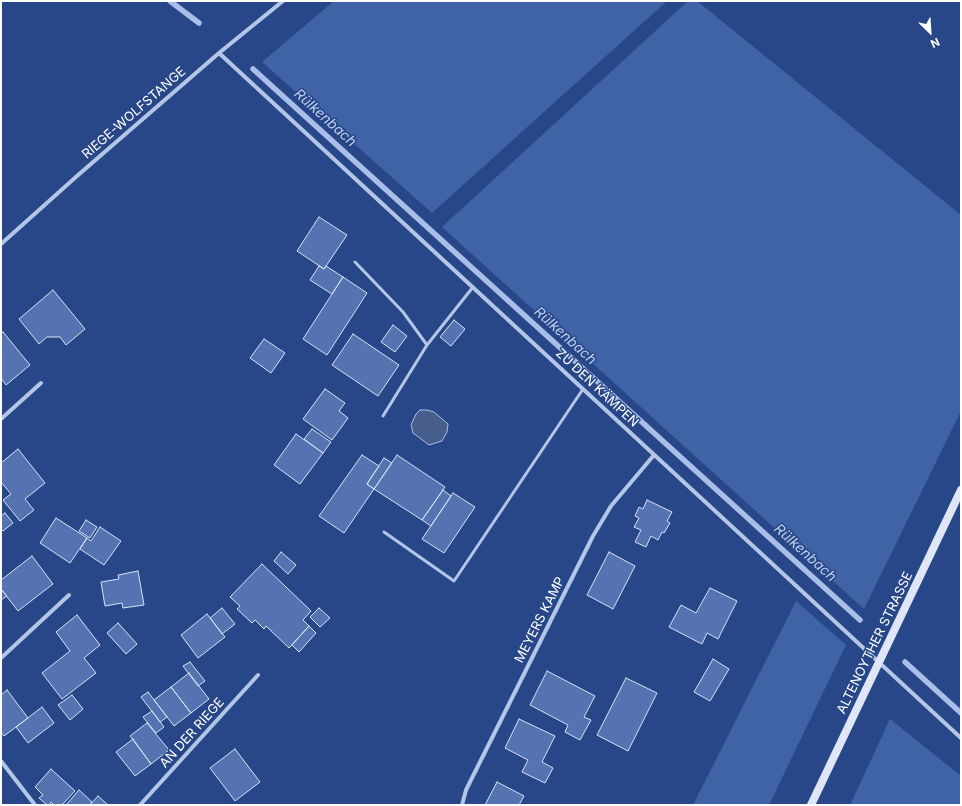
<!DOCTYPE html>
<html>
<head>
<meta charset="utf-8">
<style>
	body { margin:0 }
	#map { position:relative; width:962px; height:806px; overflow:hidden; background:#284788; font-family:Inter,sans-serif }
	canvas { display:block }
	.frame { position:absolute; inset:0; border:2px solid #fff; pointer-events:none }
	.north { position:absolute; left:910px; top:12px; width:40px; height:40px; -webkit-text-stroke:3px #284788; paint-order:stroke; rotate:155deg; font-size:11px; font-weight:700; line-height:16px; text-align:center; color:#fff }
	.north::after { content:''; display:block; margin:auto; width:14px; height:18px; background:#fff; clip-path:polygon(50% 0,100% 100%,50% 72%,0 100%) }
</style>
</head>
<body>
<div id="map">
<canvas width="962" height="806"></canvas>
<div class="frame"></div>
<div class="north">N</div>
</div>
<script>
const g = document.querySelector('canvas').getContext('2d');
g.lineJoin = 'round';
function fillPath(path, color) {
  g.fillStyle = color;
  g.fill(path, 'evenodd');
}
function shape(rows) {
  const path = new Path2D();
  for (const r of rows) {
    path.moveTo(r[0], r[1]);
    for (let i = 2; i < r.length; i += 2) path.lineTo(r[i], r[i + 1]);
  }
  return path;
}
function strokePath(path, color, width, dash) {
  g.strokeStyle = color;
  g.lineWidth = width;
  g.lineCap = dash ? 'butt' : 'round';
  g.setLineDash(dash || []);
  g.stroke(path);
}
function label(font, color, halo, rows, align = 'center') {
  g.font = font + ' Inter,sans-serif';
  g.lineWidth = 3;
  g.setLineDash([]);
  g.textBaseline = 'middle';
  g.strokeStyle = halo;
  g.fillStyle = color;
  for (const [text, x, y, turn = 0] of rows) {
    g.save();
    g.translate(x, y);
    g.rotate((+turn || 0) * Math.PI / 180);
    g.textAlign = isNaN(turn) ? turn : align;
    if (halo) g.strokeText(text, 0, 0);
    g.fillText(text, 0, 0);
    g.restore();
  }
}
fillPath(shape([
	[334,1,667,1,432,213,262,62],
	[688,1,697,1,961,215,961,411,864,609,442,227],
	[796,601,846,645,769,805,693,805],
	[890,719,961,776,961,805,850,805]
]), '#4062a6');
const water = shape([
	[420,410,427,410,434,412,448,424,447,432,442,441,429,445,413,433,411,425,416,414,420,410]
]);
fillPath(water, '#475d8b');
strokePath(water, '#a9bfe9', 1);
strokePath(shape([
	[170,1,199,23],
	[253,69,860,620],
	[905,662,961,713]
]), '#a9bfe9', 5.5);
const building = shape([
	[319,217,347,235,324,269,297,251,319,217],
	[319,266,324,269,326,266,343,277,332,294,310,280,319,266],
	[343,277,367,293,327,355,303,339,343,277],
	[53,290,85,329,66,345,60,337,47,337,39,344,19,319,53,290],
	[454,320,465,329,451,346,440,337,454,320],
	[393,325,407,336,395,352,381,342,393,325],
	[3,332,30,365,6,385,1,378,1,334,3,332],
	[353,334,399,365,378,396,332,365,353,334],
	[264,339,285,353,271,373,250,358,264,339],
	[325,389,345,403,339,411,348,418,332,440,303,419,325,389],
	[312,429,331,442,323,453,304,439,312,429],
	[296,434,323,453,300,484,274,465,296,434],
	[18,449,45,483,25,499,34,510,20,521,3,500,11,494,1,482,1,463,18,449],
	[362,455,379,466,367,484,374,489,344,533,319,516,362,455],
	[397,455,445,487,422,520,374,489,397,455],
	[384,458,392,463,374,489,367,484,384,458],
	[443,490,451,496,431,526,422,520,443,490],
	[453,493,475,507,444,553,422,539,453,493],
	[647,500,672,512,667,521,670,523,664,533,662,532,658,540,651,536,646,547,635,542,641,530,634,527,639,518,635,516,639,507,643,509,647,500],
	[5,513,13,523,3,531,1,529,1,516,5,513],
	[56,518,87,538,70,563,40,543,56,518],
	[86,520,97,527,90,538,79,531,86,520],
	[100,527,121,541,104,565,80,549,87,538,91,541,100,527],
	[281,552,296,565,288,574,274,561,281,552],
	[609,552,635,566,613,609,587,595,609,552],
	[32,556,53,584,18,611,1,589,1,580,32,556],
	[262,564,311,611,303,620,309,626,289,648,266,626,264,629,255,620,252,623,237,609,240,606,230,597,262,564],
	[138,571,144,605,123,608,122,603,105,606,101,582,119,579,118,575,138,571],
	[710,588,737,601,718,639,707,633,702,644,669,627,681,605,696,613,710,588],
	[1,589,7,596,1,600,1,589],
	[222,608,235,624,222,634,210,618,222,608],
	[319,608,330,618,320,627,310,617,319,608],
	[207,614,225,637,198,658,181,635,207,614],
	[77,615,100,645,84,658,96,673,62,699,42,673,70,651,56,632,77,615],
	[118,623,137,644,126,654,107,633,118,623],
	[309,626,316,633,299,652,292,645,309,626],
	[713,659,729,669,710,701,694,692,713,659],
	[190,662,205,681,198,686,183,666,190,662],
	[547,671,595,696,584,717,591,720,580,740,565,732,568,725,530,705,547,671],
	[189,673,209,699,191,713,171,687,189,673],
	[626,678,657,693,628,751,597,735,626,678],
	[171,687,191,713,174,726,154,700,171,687],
	[7,690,28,718,4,736,1,732,1,695,7,690],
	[148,692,167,717,160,722,141,697,148,692],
	[72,695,83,709,70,720,58,705,72,695],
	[42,707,54,723,28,743,16,727,42,707],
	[152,711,164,727,156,733,143,717,152,711],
	[519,719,555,736,542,762,553,768,545,783,522,772,528,760,505,748,519,719],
	[147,723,169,750,151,764,130,736,147,723],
	[133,739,151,764,135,776,116,752,133,739],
	[235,749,260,782,235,801,210,768,235,749],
	[51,769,75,791,62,805,54,805,51,802,49,805,47,805,39,798,43,795,35,787,51,769],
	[497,782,524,796,519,805,485,805,497,782],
	[79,790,92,802,90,805,66,805,79,790],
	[98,796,108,805,90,805,98,796]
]);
fillPath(building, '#5573b1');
strokePath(building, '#d8e2f7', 1);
strokePath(shape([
	[355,262,403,312,427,345],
	[383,416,427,345,473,287],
	[384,532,454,581,583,389]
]), '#b4c6e8', 3);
strokePath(shape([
	[219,53,961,738],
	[1,244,77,176,219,53,283,1],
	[1,419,41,383],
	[1,658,69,595],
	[1,761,35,805],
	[140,805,258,675],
	[462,805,466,790,593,536,611,506,654,455]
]), '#b4c6e8', 4);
strokePath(shape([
	[811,805,961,490]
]), '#dee6f7', 8);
label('13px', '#fff', '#284788', [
	["RIEGE-WOLFSTANGE",134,113,-41],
	["ZU DEN KÄMPEN",597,388,43],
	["MEYERS KAMP",540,620,-63],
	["ALTENOYTHER STRASSE",875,643,-64],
	["AN DER RIEGE",192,733,-48]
]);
label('italic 14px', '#c0d0f0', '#284788', [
	["Rülkenbach",325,118,42],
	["Rülkenbach",565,336,42],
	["Rülkenbach",805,553,42]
]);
</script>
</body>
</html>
